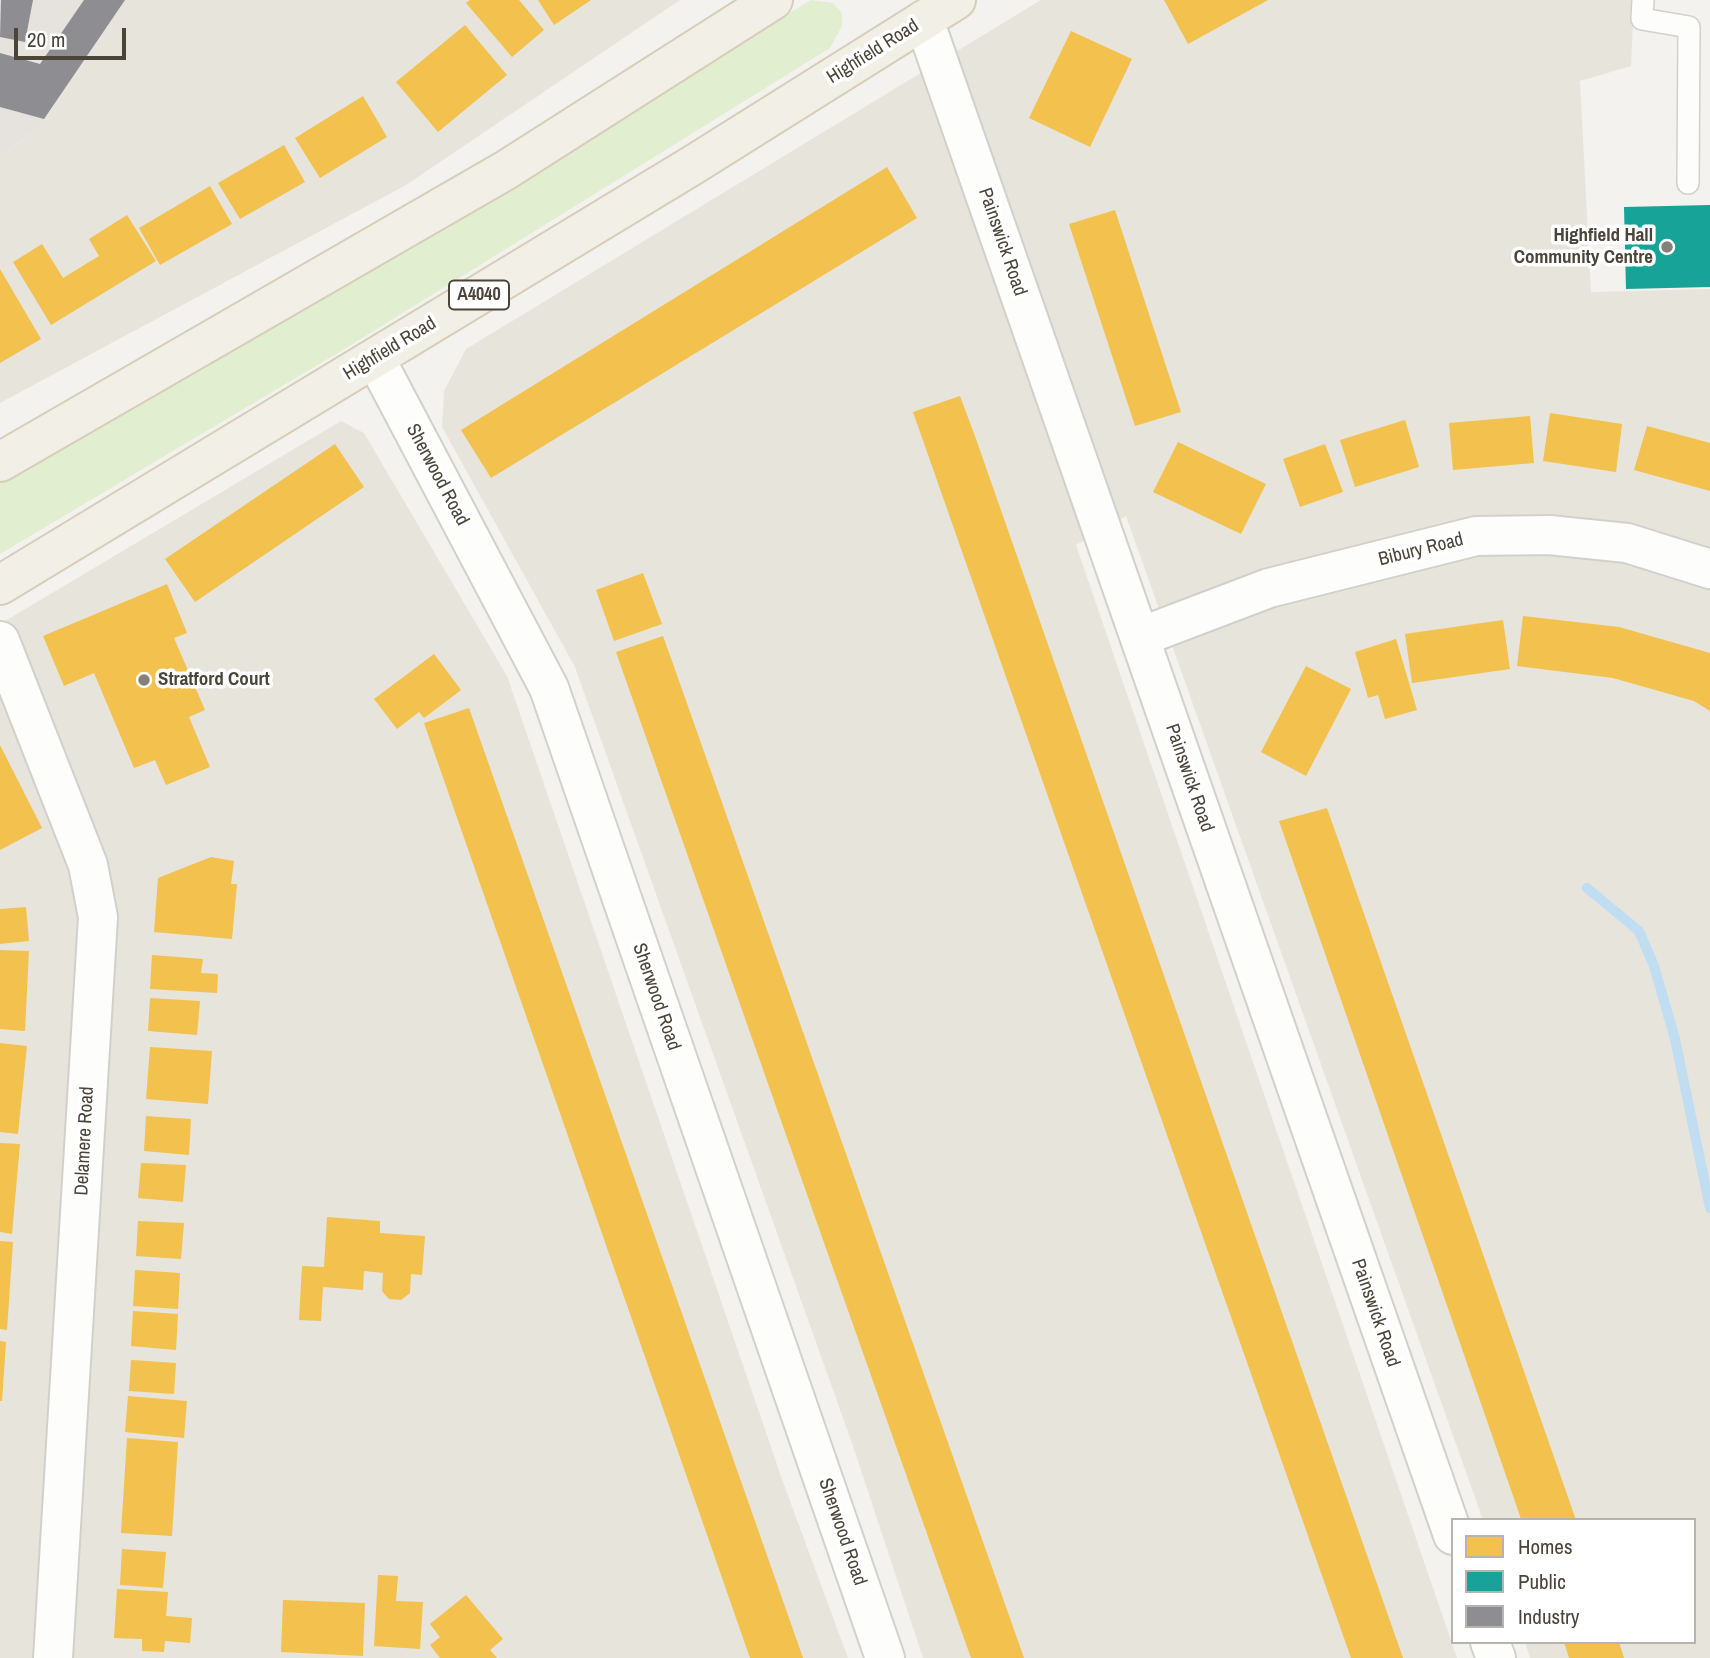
<!DOCTYPE html>
<html>
<head>
<meta charset="utf-8">
<style>
	body { margin:0 }
	#map { position:relative; width:1710px; height:1658px; overflow:hidden; background:#f4f2ee; font-family:"Archivo Narrow",sans-serif }
	canvas { display:block }
	.legend { position:absolute; left:1451px; top:1518px; width:245px; height:126px; box-sizing:border-box; background:#fff; border:2px solid #b7b4b0; margin:0; padding:9px 12px; list-style:none; font-size:21px; color:#4b4439 }
	.legend li { display:flex; align-items:center; gap:14px; height:35px }
	.legend b { width:35px; border:2px solid #b7b4b0 }
	.scale { position:absolute; left:14px; top:28px; width:112px; height:32px; box-sizing:border-box; border:4px solid #4b4439; border-top:0; padding-left:9px; font-size:21px; line-height:24px; white-space:nowrap; color:#4b4439; -webkit-text-stroke:5px #fff; paint-order:stroke }
</style>
</head>
<body>
<div id="map">
<canvas width="1710" height="1658"></canvas>
<ul class="legend">
<li><b style="height:19px;background:#f2c14e"></b>Homes</li>
<li><b style="height:19px;background:#17a398"></b>Public</li>
<li><b style="height:19px;background:#8d8d92"></b>Industry</li>
</ul>
<div class="scale">20 m</div>
</div>
<script>
const g = document.querySelector('canvas').getContext('2d');
g.lineJoin = 'round';
function fillPath(path, color) {
  g.fillStyle = color;
  g.fill(path, 'evenodd');
}
function shape(rows) {
  const path = new Path2D();
  for (const r of rows) {
    path.moveTo(r[0], r[1]);
    for (let i = 2; i < r.length; i += 2) path.lineTo(r[i], r[i + 1]);
  }
  return path;
}
function strokePath(path, color, width, dash) {
  g.strokeStyle = color;
  g.lineWidth = width;
  g.lineCap = dash ? 'butt' : 'round';
  g.setLineDash(dash || []);
  g.stroke(path);
}
function label(font, color, halo, rows, align = 'center') {
  g.font = font + ' "Archivo Narrow",sans-serif';
  g.lineWidth = 7;
  g.setLineDash([]);
  g.textBaseline = 'middle';
  g.strokeStyle = halo;
  g.fillStyle = color;
  for (const [text, x, y, turn = 0] of rows) {
    g.save();
    g.translate(x, y);
    g.rotate((+turn || 0) * Math.PI / 180);
    g.textAlign = isNaN(turn) ? turn : align;
    if (halo) g.strokeText(text, 0, 0);
    g.fillText(text, 0, 0);
    g.restore();
  }
}
fillPath(shape([
	[129,0,680,0,406,185,0,403,0,155,39,128],
	[1041,0,1634,0,1631,66,1580,81,1591,292,1710,289,1710,1658,1530,1658,1525,1642,1694,1642,1694,1520,1483,1520,1126,516,1076,545,1457,1658,923,1658,853,1446,575,667,442,427,444,391,466,349],
	[341,421,364,433,507,676,783,1482,848,1658,0,1658,0,624]
]), '#e7e4dc');
fillPath(shape([
	[0,0,129,0,39,128,0,155]
]), '#e6e2de');
fillPath(shape([
	[811,0,833,3,842,13,842,26,830,48,351,345,0,554,0,477,511,181]
]), '#e1eecf');
fillPath(shape([
	[470,0,519,0,544,30,512,57,466,3],
	[538,0,591,0,554,25],
	[1164,0,1268,0,1188,44],
	[465,25,507,75,438,132,396,82],
	[1071,31,1132,59,1090,147,1029,118],
	[363,96,387,137,320,178,295,138],
	[284,145,305,182,240,219,218,183],
	[887,167,917,218,491,478,461,430],
	[210,186,232,224,160,265,139,228],
	[1115,210,1181,412,1135,426,1069,224],
	[127,215,156,261,51,325,13,262,42,244,63,278,99,256,89,239],
	[0,269,41,339,0,363],
	[960,396,976,439,1403,1658,1351,1658,1110,973,913,412],
	[1550,413,1622,424,1616,472,1543,461],
	[1530,416,1534,463,1453,470,1449,423],
	[1405,420,1419,467,1355,487,1340,440],
	[1647,426,1710,443,1710,491,1634,470],
	[1178,442,1266,484,1241,534,1153,492],
	[335,444,364,487,195,602,165,559],
	[1325,444,1343,492,1300,507,1283,459],
	[643,573,662,624,614,641,596,590],
	[167,584,187,633,174,638,205,710,189,717,210,767,166,785,155,760,134,768,94,673,64,686,43,636],
	[1523,616,1619,627,1710,653,1710,711,1694,701,1613,678,1517,666],
	[1503,620,1510,669,1412,683,1405,634],
	[663,636,678,678,1024,1658,971,1658,828,1254,616,652],
	[1396,639,1417,710,1385,719,1378,695,1368,698,1355,652],
	[434,654,461,690,424,718,419,712,397,729,374,699],
	[1306,666,1351,689,1306,776,1261,752],
	[469,708,743,1487,803,1658,750,1658,424,723],
	[0,745,42,828,0,850],
	[1327,808,1463,1197,1576,1520,1521,1520,1520,1516,1279,821],
	[211,857,234,861,231,884,237,884,232,939,154,932,158,878],
	[26,907,29,941,0,944,0,909],
	[0,950,29,951,25,1031,0,1029],
	[152,955,203,959,201,973,218,974,217,993,150,989],
	[150,998,200,1001,197,1035,148,1031],
	[0,1043,27,1046,18,1134,0,1132],
	[150,1047,212,1051,208,1104,146,1099],
	[146,1116,191,1119,189,1155,144,1151],
	[0,1143,20,1144,12,1234,0,1232],
	[141,1163,186,1165,183,1202,138,1198],
	[327,1217,380,1221,380,1233,425,1236,422,1275,411,1274,410,1293,401,1300,389,1299,382,1291,383,1273,364,1271,363,1290,323,1287,321,1321,299,1320,302,1266,324,1267],
	[138,1221,184,1223,181,1259,136,1256],
	[0,1241,13,1242,7,1330,0,1329],
	[135,1270,180,1273,178,1309,133,1306],
	[133,1311,178,1314,176,1350,131,1346],
	[0,1341,6,1342,2,1401,0,1401],
	[131,1360,176,1363,174,1394,129,1391],
	[128,1396,187,1401,184,1438,125,1432],
	[127,1438,178,1442,172,1536,121,1533],
	[122,1549,166,1552,163,1588,120,1585],
	[378,1575,398,1576,396,1601,423,1602,420,1649,374,1646],
	[117,1589,168,1592,166,1616,192,1618,190,1643,165,1641,164,1652,142,1651,142,1639,114,1638],
	[466,1595,503,1639,490,1650,497,1658,440,1658,430,1645,440,1637,430,1624],
	[283,1600,365,1603,363,1656,281,1652],
	[1564,1642,1619,1642,1624,1658,1569,1658]
]), '#f2c14e');
fillPath(shape([
	[1710,205,1710,287,1626,289,1624,207]
]), '#17a398');
fillPath(shape([
	[1,0,33,0,25,42,0,37],
	[84,0,125,0,44,119,0,107,0,53,40,64]
]), '#8d8d92');
strokePath(shape([
	[1587,888,1639,931,1654,966,1675,1039,1710,1208]
]), '#c0ddf1', 10);
const lane = shape([
	[1643,0,1642,19,1689,27,1688,183]
]);
const street = shape([
	[924,20,1453,1535],
	[375,358,549,688,885,1658],
	[1140,637,1269,588,1476,536,1549,535,1627,543,1710,569],
	[0,641,88,865,98,917,53,1658],
	[1490,1642,1496,1658]
]);
const primary = shape([
	[0,462,506,170,773,0],
	[0,585,693,165,956,0]
]);
strokePath(lane, '#d2d0cb', 24);
strokePath(street, '#d2d0cb', 42);
strokePath(primary, '#d6cebb', 42);
strokePath(lane, '#fdfdfc', 21);
strokePath(street, '#fdfdfc', 38);
strokePath(primary, '#f2efe6', 38);
for (const [x, y, r, color] of [
	[1667,247,7,"#868178"],
	[144,680,7,"#868178"]
]) {
  const dot = new Path2D();
  dot.arc(x, y, r, 0, 2 * Math.PI);
  g.fillStyle = color;
  g.fill(dot);
  strokePath(dot, '#fff', 2.5);
}
for (const [x, y, w] of [
	[479,295,60]
]) {
  const box = new Path2D();
  box.roundRect(x - w / 2, y - 14.5, w, 29, 5);
  g.fillStyle = '#fff';
  g.fill(box);
  strokePath(box, '#4b4439', 2);
}
label('bold 18px', '#4b4439', null, [
	["A4040",479,295]
]);
label('19px', '#4b4439', '#fff', [
	["Highfield Road",873,52,-32],
	["Painswick Road",1002,242,71],
	["Highfield Road",390,349,-31],
	["Sherwood Road",437,475,62],
	["Bibury Road",1421,550,-14],
	["Painswick Road",1189,778,71],
	["Sherwood Road",656,997,71],
	["Delamere Road",85,1141,-87],
	["Painswick Road",1375,1313,71],
	["Sherwood Road",842,1532,71]
]);
label('bold 19px', '#4b4439', '#fff', [
	["Highfield Hall",1653,236],
	["Community Centre",1653,258],
	["Stratford Court",158,680,"left"]
], 'right');
</script>
</body>
</html>
